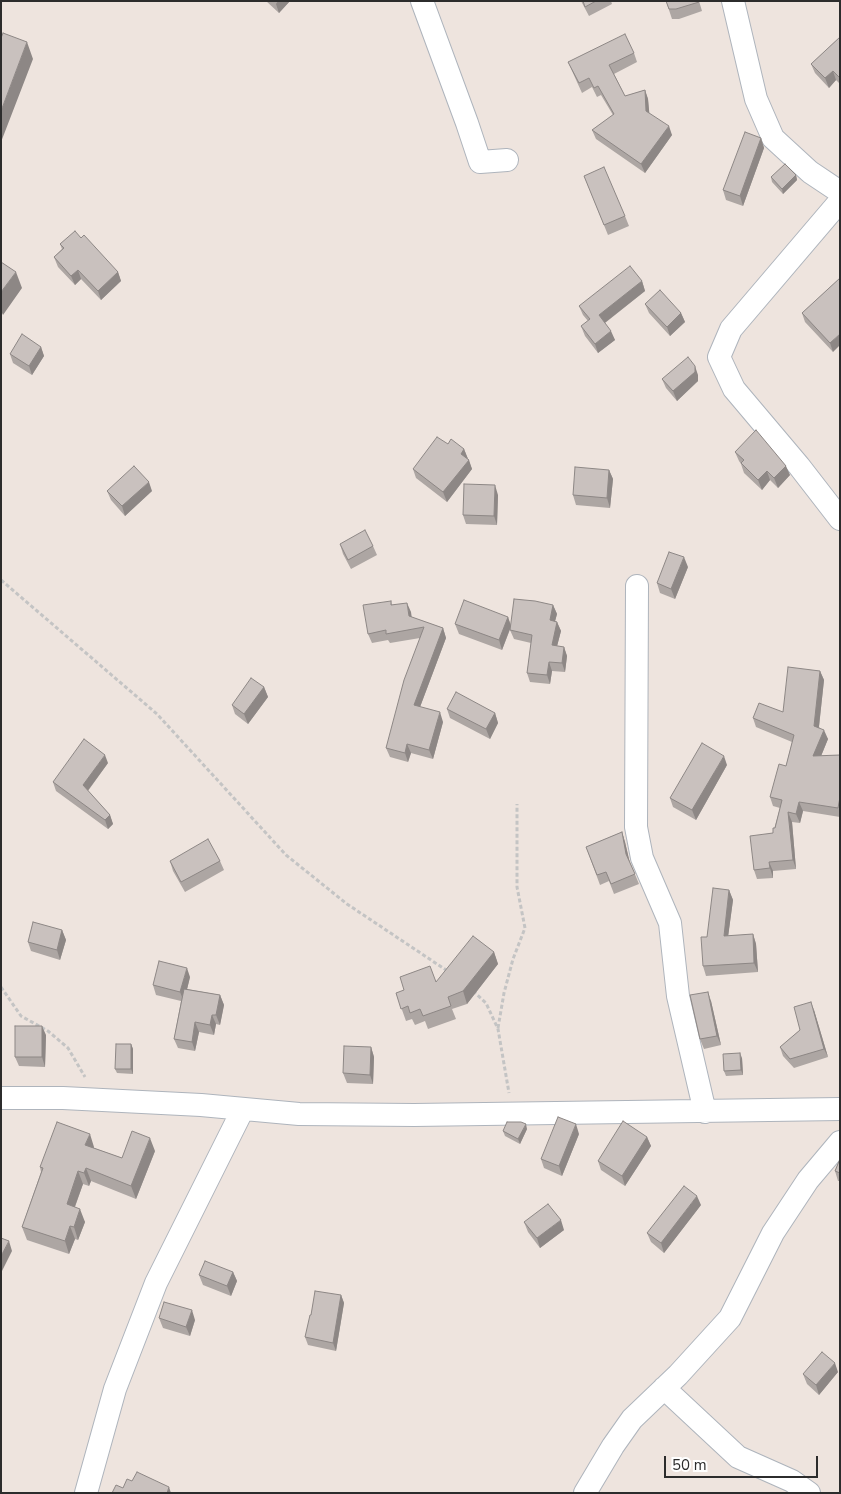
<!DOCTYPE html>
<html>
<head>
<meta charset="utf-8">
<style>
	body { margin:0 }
	#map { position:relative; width:841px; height:1494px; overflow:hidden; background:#eee4de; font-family:"Nunito Sans",sans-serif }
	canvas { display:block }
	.frame { position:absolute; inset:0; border:2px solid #2c2c2c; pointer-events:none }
	.scale { position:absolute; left:664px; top:1456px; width:154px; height:22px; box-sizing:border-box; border:2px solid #2c2c2c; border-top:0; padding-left:6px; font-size:15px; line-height:18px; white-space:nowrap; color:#2c2c2c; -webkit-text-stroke:4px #fff; paint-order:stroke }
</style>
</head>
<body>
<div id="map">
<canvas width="841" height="1494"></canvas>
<div class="frame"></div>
<div class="scale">50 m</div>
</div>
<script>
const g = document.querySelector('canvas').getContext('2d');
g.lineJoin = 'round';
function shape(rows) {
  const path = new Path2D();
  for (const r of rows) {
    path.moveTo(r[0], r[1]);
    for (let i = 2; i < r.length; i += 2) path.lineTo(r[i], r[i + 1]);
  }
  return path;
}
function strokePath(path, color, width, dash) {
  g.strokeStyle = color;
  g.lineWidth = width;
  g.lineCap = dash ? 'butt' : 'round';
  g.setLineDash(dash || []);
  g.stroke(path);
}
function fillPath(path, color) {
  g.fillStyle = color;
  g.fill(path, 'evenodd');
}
const minor = shape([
	[422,1,467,123,480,162,507,160],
	[733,1,756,99,773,138,810,172,840,192],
	[840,201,731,329,719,357,734,389,799,466,840,519],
	[637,586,636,827,642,858,670,923,678,996,705,1112],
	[1,1098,63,1098,201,1105,299,1114,414,1115,840,1109],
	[664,1388,738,1457,792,1481,809,1493],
	[86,1493,115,1389,156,1283,243,1109],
	[585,1493,613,1446,632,1419,678,1375,730,1318,773,1233,808,1180,840,1142]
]);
strokePath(minor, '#aeb4bc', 24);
strokePath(shape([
	[1,580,157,714,286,855,347,904,449,972],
	[1,987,21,1016,48,1031,68,1048,85,1077],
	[473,991,486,1003,498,1029,509,1093],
	[498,1028,504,993,513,959,525,928,517,887,517,804]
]), '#c4c4c4', 3, [4, 2.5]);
strokePath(minor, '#fff', 22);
fillPath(shape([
	[266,1,290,1,279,13],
	[581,1,611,1,612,4,589,16],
	[666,1,699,1,702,11,679,19,672,19],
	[840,37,840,84,836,80,829,88,815,73,811,64],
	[634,53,637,62,614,74,625,96,645,90,648,99,649,113,672,135,645,173,596,139,592,130,613,115,601,95,597,97,592,87,582,93,572,71,568,62],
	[761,138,764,148,743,206,726,200,723,190],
	[796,175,797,180,783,194,772,182,771,177],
	[584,176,625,216,629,226,608,235],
	[60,244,118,272,121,281,101,300,81,279,75,285,58,267,54,257,62,249],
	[840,278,833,352,805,322,802,313],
	[642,281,645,291,605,323,615,340,598,353,585,336,581,326,588,321,583,315,579,306],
	[645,304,681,313,685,322,670,336,649,313],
	[41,347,44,356,32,375,13,363,10,354],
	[698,375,698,381,677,401,666,388,662,379],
	[448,444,464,449,472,469,447,502,416,478,413,469],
	[735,452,790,475,778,488,770,480,762,490,744,473,741,464,739,461],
	[609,470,613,479,610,508,576,505,573,495],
	[107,491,152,491,125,516,111,500],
	[498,495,497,525,466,524,463,515],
	[340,544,373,546,377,555,351,569,343,554],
	[688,567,675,599,660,593,657,583],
	[391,601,392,605,411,612,411,617,443,628,446,638,420,707,443,722,433,759,411,753,408,762,390,757,386,748,420,638,390,643,388,640,372,643,368,634],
	[553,605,557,614,555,621,557,622,561,631,557,646,564,647,567,656,565,672,552,671,550,684,530,682,527,673,531,643,514,639,510,630,511,627,502,650,459,634,455,624,508,617,511,626],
	[820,671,824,680,819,727,828,739,821,756,840,755,840,817,803,811,800,823,792,822,796,869,773,871,773,878,757,879,754,870,773,833,780,808,773,806,770,797,786,766,792,742,756,727,753,718,783,712],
	[264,687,268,697,248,724,235,714,232,705],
	[447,709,495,713,498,723,490,739,450,718],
	[108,763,88,791,110,815,113,824,108,829,56,791,53,782],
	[727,765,696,820,673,807,670,798],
	[622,832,625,842,629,860,639,884,614,894,609,881,600,885,586,847],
	[170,861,220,861,224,870,185,892,173,871],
	[729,890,733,900,728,936,753,934,756,944,758,972,706,976,703,966,707,937],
	[62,930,66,940,60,960,31,951,28,942],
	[494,952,498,964,467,1004,452,1009,456,1019,428,1029,425,1021,415,1025,412,1019,406,1021,396,993,436,982],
	[190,977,187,989,220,995,224,1005,220,1025,216,1024,214,1035,199,1032,195,1051,178,1048,174,1039,181,1001,156,995,153,985],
	[711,1001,721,1045,704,1049,700,1039],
	[814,1010,828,1057,794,1068,783,1056,780,1047,800,1030],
	[46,1035,45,1067,19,1066,15,1057],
	[131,1044,133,1049,133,1074,117,1073,115,1069],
	[371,1047,374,1057,373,1084,347,1083,343,1073],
	[742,1058,743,1075,726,1076,724,1071],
	[527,1129,520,1144,505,1136,503,1131],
	[579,1134,562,1176,544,1168,541,1159],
	[647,1137,651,1146,625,1186,601,1170,598,1161],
	[94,1147,94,1148,122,1158,155,1151,136,1199,91,1181,89,1186,83,1184,75,1207,85,1222,78,1240,75,1239,69,1254,27,1240,22,1227,41,1172,40,1167],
	[840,1159,840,1181,838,1181,835,1171],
	[701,1205,664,1253,651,1242,647,1233],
	[524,1222,564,1230,540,1248,528,1232],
	[233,1272,237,1281,231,1296,203,1285,199,1275],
	[341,1295,344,1303,336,1351,308,1345,305,1337,311,1315],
	[159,1318,195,1320,190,1336,163,1328],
	[838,1372,819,1395,807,1384,803,1374]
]), '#ada6a3');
fillPath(shape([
	[278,1,290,1,279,13,276,4],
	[27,42,33,59,1,142,1,111],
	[833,71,836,80,829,88,825,78],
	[645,90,648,99,650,120,646,111],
	[669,126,672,135,645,173,641,164],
	[761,138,764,148,743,206,740,196],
	[796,175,797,180,783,194,782,189],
	[78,270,81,279,75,285,71,276],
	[16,272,22,288,3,315,1,311,1,292],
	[118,272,121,281,101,300,98,291],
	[642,281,645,291,602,325,599,315],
	[681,313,685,322,670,336,667,327],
	[611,331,615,340,598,353,595,344],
	[840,334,840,345,833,352,830,343],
	[41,347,44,356,32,375,29,366],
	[695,366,698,375,698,381,677,401,673,391],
	[464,449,468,459,461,454],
	[469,460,472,469,447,502,443,492],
	[786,466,790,475,778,488,774,478],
	[609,470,613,479,610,508,607,498],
	[767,471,770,480,762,490,758,480],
	[149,482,152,491,125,516,122,506],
	[495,485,498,495,497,525,494,516],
	[684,557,688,567,675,599,671,589],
	[407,603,411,612,413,626,409,616],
	[553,605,557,614,553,629,550,620],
	[508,617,511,626,502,650,499,640],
	[557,622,561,631,555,654,552,645],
	[443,628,446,638,417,715,414,705],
	[564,647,567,656,565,672,562,663],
	[549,662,552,671,550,684,547,675],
	[820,671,824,680,818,735,814,726],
	[264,687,268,697,248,724,244,714],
	[440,712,443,722,433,759,429,750],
	[495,713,498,723,490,739,486,729],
	[824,730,828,739,817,766,813,756],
	[407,744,411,753,408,762,405,753],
	[105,755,108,763,86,793,83,785],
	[724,756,727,765,696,820,692,810],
	[799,802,803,811,800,823,796,814],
	[788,812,792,822,796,869,793,860],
	[110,815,113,824,108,829,105,820],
	[622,832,625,842,630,863,626,854],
	[769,862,773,871,773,878,770,868],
	[729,890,733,900,727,945,724,936],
	[62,930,66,940,60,960,57,950],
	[753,934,756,944,758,972,754,963],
	[494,952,498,964,467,1004,463,991],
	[187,968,190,977,184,1002,180,992],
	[708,992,711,1001,721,1045,717,1036],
	[220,995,224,1005,220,1025,216,1015],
	[811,1002,814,1010,828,1057,824,1049],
	[212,1015,216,1024,214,1035,210,1025],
	[195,1022,199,1032,195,1051,192,1042],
	[42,1026,46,1035,45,1067,42,1057],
	[131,1044,133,1049,133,1074,131,1069],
	[371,1047,374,1057,373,1084,370,1075],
	[740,1053,742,1058,743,1075,741,1070],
	[526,1124,527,1129,520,1144,518,1139],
	[576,1124,579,1134,562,1176,559,1166],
	[90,1134,94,1147,90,1158,85,1145],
	[647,1137,651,1146,625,1186,622,1176],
	[150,1138,155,1151,136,1199,131,1186],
	[86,1168,91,1181,89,1186,84,1173],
	[78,1171,83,1184,71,1217,67,1204],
	[697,1196,701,1205,664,1253,661,1243],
	[80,1209,85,1222,78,1240,74,1227],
	[561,1220,564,1230,540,1248,537,1238],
	[70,1226,75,1239,69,1254,65,1241],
	[9,1241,12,1251,1,1273,1,1256],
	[233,1272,237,1281,231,1296,227,1286],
	[341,1295,344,1303,336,1351,333,1343],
	[192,1310,195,1320,190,1336,186,1327],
	[835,1363,838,1372,819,1395,816,1385],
	[169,1487,171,1493,167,1493]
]), '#8d8785');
const building = shape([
	[583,1,596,1,585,7,583,1],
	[666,1,699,1,699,2,676,9,669,9,666,1],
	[3,33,27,42,1,111,1,38,3,33],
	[625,34,634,53,609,65,625,96,645,90,646,111,669,126,641,164,592,130,614,114,598,86,594,88,589,78,579,83,568,62,625,34],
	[840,37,840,78,833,71,825,78,811,64,840,37],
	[745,132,761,138,740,196,723,190,745,132],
	[785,164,796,175,782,189,771,177,785,164],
	[604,167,625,216,604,225,584,176,604,167],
	[75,231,81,238,84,235,118,272,98,291,78,270,71,276,54,257,64,248,60,244,75,231],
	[1,262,16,272,1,292,1,262],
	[630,266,642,281,599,315,611,331,595,344,581,326,590,319,579,306,630,266],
	[840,278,840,334,830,343,802,313,840,278],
	[660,290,681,313,667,327,645,304,660,290],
	[22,334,41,347,29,366,10,354,22,334],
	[688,357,695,366,695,372,673,391,662,379,688,357],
	[756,430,786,466,774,478,767,471,758,480,741,463,744,460,735,452,756,430],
	[437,437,448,444,451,439,464,449,461,454,469,460,443,492,413,469,437,437],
	[134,466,149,482,122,506,107,491,134,466],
	[575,467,609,470,607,498,573,495,575,467],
	[464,484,495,485,494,516,463,515,464,484],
	[365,530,373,546,348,560,340,544,365,530],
	[669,552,684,557,671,589,657,583,669,552],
	[514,599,535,601,553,605,550,620,557,622,552,645,564,647,562,663,549,662,547,675,527,673,532,635,510,630,514,599],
	[464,600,508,617,499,640,455,624,464,600],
	[391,601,391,605,407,603,409,616,443,628,414,705,440,712,429,750,407,744,405,753,386,748,404,680,424,627,386,634,386,630,368,634,363,605,391,601],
	[788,667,820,671,814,726,824,730,813,756,840,755,840,797,838,808,799,802,796,814,788,812,793,860,769,862,770,868,754,870,750,836,773,833,773,828,775,828,782,800,770,797,779,764,786,766,794,735,753,718,759,703,783,712,788,667],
	[251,678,264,687,244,714,232,705,251,678],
	[456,692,495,713,486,729,447,709,456,692],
	[84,739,105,755,83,785,110,815,105,820,53,782,84,739],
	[702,743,724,756,692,810,670,798,702,743],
	[622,832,626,854,635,874,611,884,606,872,597,875,586,847,622,832],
	[208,839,220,861,181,882,170,861,208,839],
	[713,888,729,890,724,936,753,934,754,963,703,966,701,937,707,937,713,888],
	[33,922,62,930,57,950,28,942,33,922],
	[473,936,494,952,463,991,448,997,451,1006,423,1016,420,1009,410,1013,408,1006,401,1009,396,993,404,990,400,977,430,966,436,982,473,936],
	[159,961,187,968,180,992,153,985,159,961],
	[184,989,220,995,216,1015,212,1015,210,1025,195,1022,192,1042,174,1039,184,989],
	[708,992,717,1036,700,1039,690,995,708,992],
	[811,1002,824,1049,790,1059,780,1047,800,1030,794,1007,811,1002],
	[15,1026,42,1026,42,1057,15,1057,15,1026],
	[116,1044,131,1044,131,1069,115,1069,116,1044],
	[344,1046,371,1047,370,1075,343,1073,344,1046],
	[740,1053,741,1070,724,1071,723,1054,740,1053],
	[558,1117,576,1124,559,1166,541,1159,558,1117],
	[623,1121,647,1137,622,1176,598,1161,623,1121],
	[57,1122,90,1134,85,1145,122,1158,132,1131,150,1138,131,1186,86,1168,84,1173,78,1171,67,1204,80,1209,74,1227,70,1226,65,1241,22,1227,43,1168,40,1167,57,1122],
	[507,1122,521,1122,526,1124,518,1139,503,1131,507,1122],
	[840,1159,840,1173,835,1171,840,1159],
	[684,1186,697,1196,661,1243,647,1233,684,1186],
	[548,1204,561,1220,537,1238,524,1222,548,1204],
	[1,1238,9,1241,1,1256,1,1238],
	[205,1261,233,1272,227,1286,199,1275,205,1261],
	[315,1291,341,1295,333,1343,305,1337,310,1315,311,1315,315,1291],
	[164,1302,192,1310,186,1327,159,1318,164,1302],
	[822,1352,835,1363,816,1385,803,1374,822,1352],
	[137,1472,169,1487,167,1493,112,1493,116,1485,123,1488,127,1479,132,1481,137,1472]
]);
fillPath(building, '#c9c1be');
strokePath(building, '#8d8785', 1);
</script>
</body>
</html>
